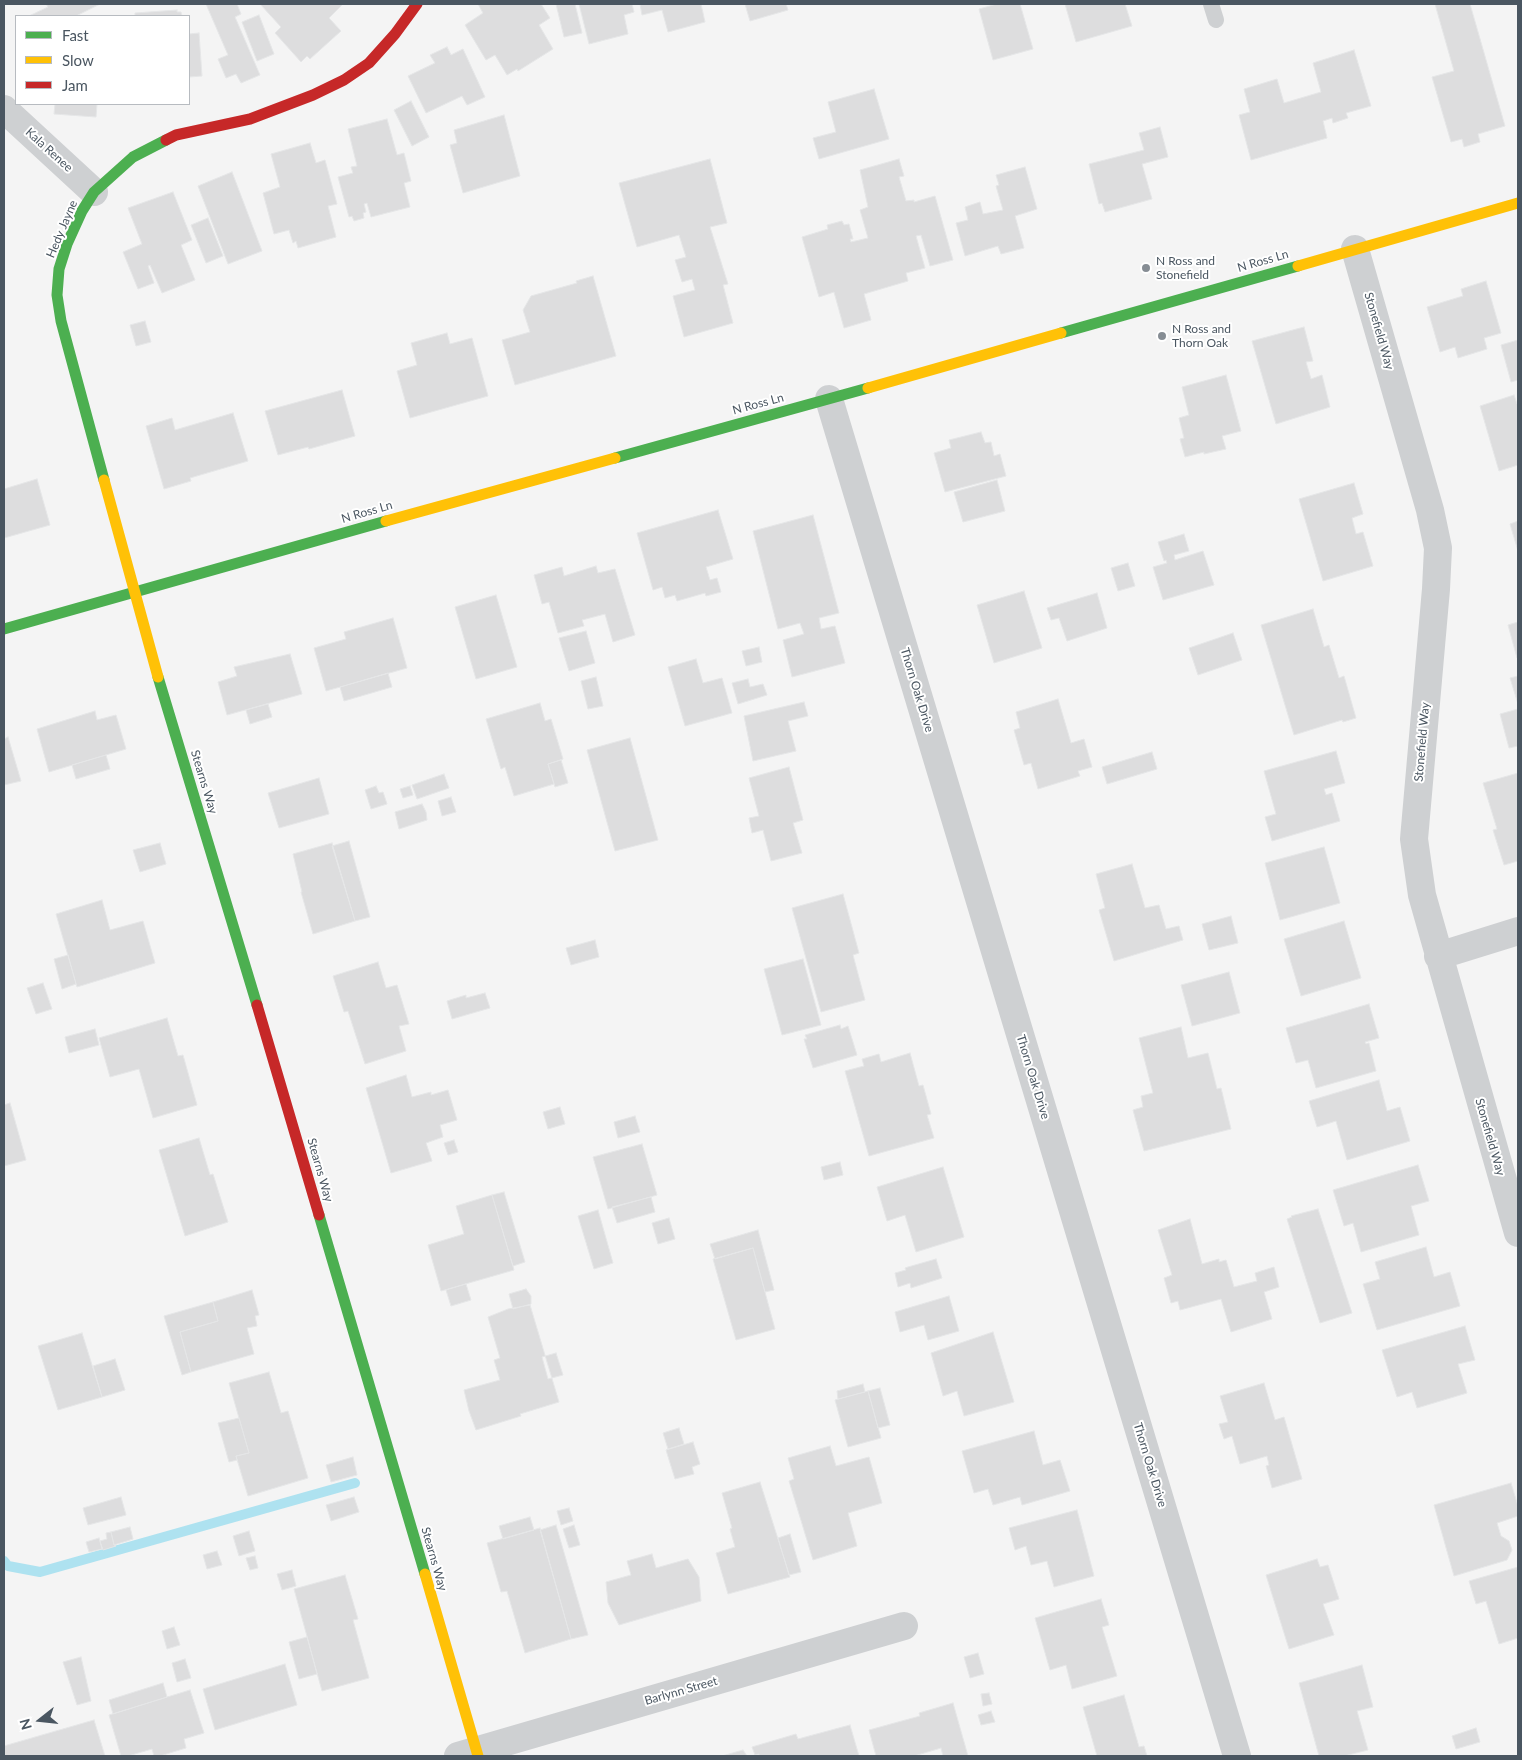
<!DOCTYPE html>
<html>
<head>
<meta charset="utf-8">
<style>
	body { margin:0 }
	#map { position:relative; width:1522px; height:1760px; overflow:hidden; background:#f4f4f4; font-family:Lato,sans-serif }
	canvas { display:block }
	.frame { position:absolute; inset:0; border:5px solid #4a5661; pointer-events:none }
	.legend { position:absolute; left:15px; top:15px; width:175px; height:90px; box-sizing:border-box; background:#fff; border:1px solid #b7bbc0; margin:0; padding:6px 9px; list-style:none; font-size:15px; color:#4a5661 }
	.legend li { display:flex; align-items:center; gap:10px; height:25px }
	.legend b { width:25px; border:1px solid #b7bbc0 }
	.north { position:absolute; left:15px; top:1695px; width:50px; height:50px; -webkit-text-stroke:4px #fff; paint-order:stroke; rotate:254deg; font-size:14px; font-weight:700; line-height:20px; text-align:center; color:#4a5661 }
	.north::after { content:''; display:block; margin:auto; width:18px; height:22px; background:#4a5661; clip-path:polygon(50% 0,100% 100%,50% 72%,0 100%) }
</style>
</head>
<body>
<div id="map">
<canvas width="1522" height="1760"></canvas>
<div class="frame"></div>
<ul class="legend">
<li><b style="height:6px;background:#4caf50"></b>Fast</li>
<li><b style="height:6px;background:#ffc107"></b>Slow</li>
<li><b style="height:6px;background:#c62828"></b>Jam</li>
</ul>
<div class="north">N</div>
</div>
<script>
const g = document.querySelector('canvas').getContext('2d');
g.lineJoin = 'round';
function shape(rows) {
  const path = new Path2D();
  for (const r of rows) {
    path.moveTo(r[0], r[1]);
    for (let i = 2; i < r.length; i += 2) path.lineTo(r[i], r[i + 1]);
  }
  return path;
}
function strokePath(path, color, width, dash) {
  g.strokeStyle = color;
  g.lineWidth = width;
  g.lineCap = dash ? 'butt' : 'round';
  g.setLineDash(dash || []);
  g.stroke(path);
}
function fillPath(path, color) {
  g.fillStyle = color;
  g.fill(path, 'evenodd');
}
function label(font, color, halo, rows, align = 'center') {
  g.font = font + ' Lato,sans-serif';
  g.lineWidth = 4;
  g.setLineDash([]);
  g.textBaseline = 'middle';
  g.strokeStyle = halo;
  g.fillStyle = color;
  for (const [text, x, y, turn = 0] of rows) {
    g.save();
    g.translate(x, y);
    g.rotate((+turn || 0) * Math.PI / 180);
    g.textAlign = isNaN(turn) ? turn : align;
    if (halo) g.strokeText(text, 0, 0);
    g.fillText(text, 0, 0);
    g.restore();
  }
}
strokePath(shape([
	[4,1561,8,1566,40,1572,355,1483]
]), '#aee2f0', 10);
const building = shape([
	[46,4,100,4,76,16,29,16,48,7,46,4],
	[206,4,237,4,241,14,235,17,260,75,241,83,236,74,226,78,218,59,228,55,206,4],
	[260,4,343,4,329,18,341,31,310,59,307,56,301,62,275,33,281,27,260,4],
	[478,4,541,4,550,18,539,25,553,49,518,71,517,69,507,75,495,55,486,60,465,25,483,13,478,4],
	[556,4,575,4,582,33,564,37,556,4],
	[579,4,632,4,634,12,624,15,628,34,589,44,579,4],
	[640,4,701,4,705,22,668,32,662,10,642,15,640,4],
	[745,4,786,4,788,10,750,21,745,4],
	[997,4,1020,4,1033,49,993,60,979,9,997,4],
	[1065,4,1125,4,1132,26,1076,42,1065,4],
	[1435,4,1470,4,1505,126,1478,134,1480,142,1464,147,1462,139,1451,142,1432,77,1454,71,1435,4],
	[177,10,177,12,181,12,182,16,135,16,135,13,177,10],
	[259,15,274,54,257,61,242,22,259,15],
	[199,33,202,76,189,77,189,34,199,33],
	[447,47,451,55,463,49,485,97,467,105,462,96,426,113,408,76,435,63,430,55,447,47],
	[1354,50,1371,106,1346,113,1348,118,1333,123,1332,118,1323,121,1327,138,1251,160,1239,115,1250,112,1244,89,1277,79,1284,103,1321,92,1313,63,1354,50],
	[874,89,889,139,819,159,813,138,836,132,828,102,874,89],
	[411,101,429,137,412,146,394,110,411,101],
	[55,104,97,104,96,117,54,114,55,104],
	[504,115,520,176,463,193,450,145,457,143,454,130,504,115],
	[387,119,397,155,404,153,411,181,404,183,410,207,371,217,367,203,364,204,366,212,363,213,364,218,354,221,352,216,349,217,338,177,353,173,351,167,357,166,348,129,387,119],
	[1160,127,1168,157,1142,164,1152,199,1105,212,1102,203,1099,204,1089,164,1144,150,1139,133,1160,127],
	[310,143,316,163,325,160,337,204,328,206,336,237,298,248,296,241,293,243,289,230,274,234,263,193,280,187,271,154,310,143],
	[710,159,727,223,710,227,728,284,723,285,733,323,684,337,673,296,695,290,692,279,682,282,675,260,686,257,679,235,637,247,619,183,710,159],
	[899,159,904,176,899,177,906,201,914,200,914,202,935,196,953,260,930,266,921,235,916,236,925,268,906,273,908,281,864,294,871,320,844,328,834,292,819,297,802,237,828,229,827,225,842,221,844,225,849,224,853,239,850,239,851,242,868,238,860,210,868,207,860,170,899,159],
	[1025,167,1037,209,1015,216,1024,248,1001,254,998,246,965,256,956,223,968,220,965,207,980,202,983,214,1003,210,996,186,999,185,996,175,1025,167],
	[232,172,262,251,228,264,198,186,232,172],
	[173,192,192,240,181,245,195,280,162,293,150,265,148,266,154,283,138,289,123,252,142,244,128,208,173,192],
	[208,218,223,256,206,263,191,225,208,218],
	[593,276,616,356,515,385,502,340,530,332,523,310,531,296,577,283,576,281,593,276],
	[1486,281,1501,333,1484,338,1487,349,1458,358,1455,347,1440,352,1427,307,1463,296,1461,289,1486,281],
	[145,321,151,342,136,346,130,325,145,321],
	[1304,327,1313,361,1306,362,1311,379,1322,375,1330,407,1276,424,1252,341,1304,327],
	[447,333,450,344,472,338,488,396,410,418,397,371,417,365,411,343,447,333],
	[1518,340,1518,380,1511,382,1501,345,1518,340],
	[1226,375,1241,431,1222,436,1226,449,1204,454,1204,452,1185,457,1180,439,1184,438,1179,418,1189,415,1182,387,1226,375],
	[342,390,355,436,309,449,308,447,278,455,265,411,342,390],
	[1514,395,1517,404,1518,404,1518,465,1499,471,1480,406,1514,395],
	[233,413,248,461,190,478,191,481,164,489,146,426,172,418,175,430,233,413],
	[981,432,985,443,991,442,994,456,1000,454,1006,476,945,492,934,453,951,448,949,440,981,432],
	[37,479,50,525,4,538,4,489,37,479],
	[997,480,1005,511,963,522,954,492,997,480],
	[1354,483,1363,514,1352,518,1356,534,1363,532,1373,566,1323,581,1299,499,1354,483],
	[718,510,733,559,706,567,710,580,717,578,721,592,706,596,705,593,677,601,675,595,665,598,662,587,653,590,637,533,718,510],
	[813,515,839,613,819,618,821,629,835,626,845,663,792,677,783,640,804,634,800,623,778,629,753,531,813,515],
	[1518,521,1518,551,1510,524,1518,521],
	[1184,534,1189,551,1174,555,1175,560,1203,551,1214,585,1163,600,1153,567,1167,563,1166,560,1164,561,1158,542,1184,534],
	[1128,563,1135,586,1118,591,1111,568,1128,563],
	[596,566,598,573,615,569,635,635,613,642,605,614,582,620,584,626,558,633,549,602,542,604,534,575,562,567,564,576,596,566],
	[1024,591,1042,648,994,663,977,605,1024,591],
	[1097,593,1107,628,1067,641,1059,618,1051,620,1047,608,1097,593],
	[496,595,517,667,476,679,455,607,496,595],
	[1313,609,1324,647,1329,645,1339,678,1344,676,1356,718,1343,722,1342,720,1294,735,1261,625,1313,609],
	[393,618,407,668,326,691,314,648,346,639,344,632,393,618],
	[1518,622,1518,658,1517,658,1508,625,1518,622],
	[586,631,595,663,569,671,559,638,586,631],
	[1233,633,1242,660,1198,675,1189,648,1233,633],
	[759,647,762,662,746,666,742,651,759,647],
	[290,654,302,694,227,715,218,682,237,676,234,667,290,654],
	[696,659,703,683,722,678,732,713,685,726,668,667,696,659],
	[388,673,392,687,344,701,340,687,388,673],
	[1518,676,1518,704,1510,678,1518,676],
	[596,677,603,706,588,709,581,681,596,677],
	[748,679,750,687,763,684,767,695,738,704,732,683,748,679],
	[1058,699,1071,743,1084,739,1092,767,1078,771,1080,776,1038,789,1031,763,1024,765,1014,730,1020,728,1016,712,1058,699],
	[804,702,808,716,788,721,796,751,753,761,744,716,804,702],
	[540,703,545,721,551,719,563,759,548,764,554,784,514,796,505,767,501,769,486,719,540,703],
	[268,704,272,717,250,724,246,710,268,704],
	[1518,709,1518,746,1509,748,1500,714,1518,709],
	[95,711,97,720,116,715,126,749,49,772,37,729,95,711],
	[8,737,21,781,4,785,4,739,8,737],
	[630,738,658,840,615,851,587,750,630,738],
	[1336,751,1345,783,1324,789,1326,795,1332,793,1340,821,1272,841,1265,817,1276,814,1264,771,1336,751],
	[1152,752,1157,769,1107,784,1102,767,1152,752],
	[106,755,110,769,76,779,72,765,106,755],
	[561,760,568,783,555,787,548,764,561,760],
	[789,767,803,820,793,823,802,853,771,861,763,830,752,833,749,818,759,816,749,778,789,767],
	[1518,773,1518,861,1504,865,1493,830,1497,829,1483,783,1518,773],
	[444,774,449,788,417,799,412,785,444,774],
	[319,778,329,814,279,828,268,793,319,778],
	[376,786,379,793,383,792,387,804,371,809,365,790,376,786],
	[410,786,413,795,403,798,400,789,410,786],
	[451,797,456,812,442,816,438,801,451,797],
	[422,804,426,812,427,820,399,829,395,812,422,804],
	[349,841,370,917,355,921,332,846,349,841],
	[160,843,166,864,140,872,133,850,160,843],
	[332,843,355,921,313,934,301,892,302,892,293,854,332,843],
	[1324,847,1340,903,1280,920,1265,863,1324,847],
	[1132,864,1145,908,1159,905,1166,929,1179,926,1183,940,1114,961,1099,910,1105,908,1096,874,1132,864],
	[843,894,859,953,853,955,865,1000,821,1012,792,908,843,894],
	[102,900,110,930,143,921,155,963,77,987,56,914,102,900],
	[1231,916,1238,943,1209,950,1202,924,1231,916],
	[1344,921,1361,978,1301,996,1284,939,1344,921],
	[595,940,599,957,571,965,566,948,595,940],
	[68,955,76,984,62,989,54,959,68,955],
	[803,959,821,1025,782,1035,764,969,803,959],
	[378,962,386,988,397,985,409,1024,399,1026,406,1051,365,1064,348,1011,344,1012,333,976,378,962],
	[1229,972,1240,1013,1192,1026,1181,985,1229,972],
	[43,983,52,1009,36,1014,27,988,43,983],
	[485,993,490,1008,452,1019,447,1001,466,995,466,998,485,993],
	[1369,1004,1379,1038,1365,1042,1366,1044,1369,1043,1376,1071,1316,1088,1308,1060,1296,1063,1286,1028,1369,1004],
	[167,1018,178,1056,183,1055,197,1105,153,1118,139,1069,110,1077,99,1038,167,1018],
	[840,1025,841,1029,848,1026,857,1055,813,1068,804,1039,807,1039,805,1035,840,1025],
	[1181,1027,1188,1058,1208,1053,1217,1089,1221,1088,1231,1129,1144,1151,1133,1110,1143,1107,1141,1096,1153,1093,1139,1038,1181,1027],
	[95,1029,99,1045,69,1053,65,1037,95,1029],
	[910,1053,919,1086,923,1085,931,1114,927,1115,934,1138,869,1156,845,1071,864,1066,862,1059,879,1054,881,1062,910,1053],
	[406,1075,412,1097,431,1092,431,1095,448,1090,457,1120,440,1125,443,1137,426,1143,432,1161,391,1173,366,1088,406,1075],
	[1379,1080,1387,1111,1400,1107,1410,1141,1347,1160,1336,1121,1317,1127,1309,1101,1379,1080],
	[10,1103,26,1160,4,1166,4,1105,10,1103],
	[560,1107,565,1124,548,1129,543,1112,560,1107],
	[635,1116,640,1132,618,1138,614,1122,635,1116],
	[199,1138,210,1175,213,1174,228,1222,185,1236,159,1150,199,1138],
	[454,1140,458,1152,448,1155,444,1143,454,1140],
	[642,1144,657,1195,608,1209,593,1157,642,1144],
	[840,1162,843,1175,824,1180,821,1167,840,1162],
	[1418,1165,1429,1201,1411,1206,1419,1235,1361,1252,1353,1223,1344,1226,1333,1190,1418,1165],
	[943,1167,964,1237,916,1252,905,1215,887,1221,877,1187,943,1167],
	[504,1192,525,1262,513,1266,492,1195,504,1192],
	[492,1195,514,1270,441,1291,428,1245,464,1234,456,1206,492,1195],
	[651,1197,655,1212,617,1223,612,1207,651,1197],
	[1318,1209,1352,1313,1320,1323,1287,1219,1292,1217,1291,1216,1318,1209],
	[598,1210,613,1263,594,1269,578,1216,598,1210],
	[669,1218,675,1239,658,1244,652,1223,669,1218],
	[1190,1219,1202,1264,1219,1259,1219,1262,1226,1260,1234,1287,1257,1281,1255,1273,1274,1267,1279,1287,1264,1292,1272,1319,1231,1332,1221,1299,1180,1310,1178,1301,1171,1303,1164,1278,1172,1275,1158,1230,1190,1219],
	[758,1230,774,1290,765,1292,753,1248,715,1259,710,1244,758,1230],
	[1426,1247,1434,1277,1450,1272,1460,1306,1377,1330,1363,1284,1380,1279,1375,1262,1426,1247],
	[753,1248,775,1329,736,1340,713,1259,753,1248],
	[936,1259,942,1278,911,1288,910,1283,898,1287,895,1273,906,1270,905,1268,908,1267,936,1259],
	[466,1284,471,1300,451,1306,446,1290,466,1284],
	[526,1289,531,1296,531,1304,513,1309,509,1294,526,1289],
	[252,1290,259,1315,255,1316,257,1326,247,1328,254,1354,191,1372,180,1332,218,1321,213,1302,252,1290],
	[949,1296,959,1331,928,1340,924,1325,900,1332,895,1312,949,1296],
	[213,1302,218,1321,180,1332,191,1372,182,1375,164,1316,213,1302],
	[530,1305,559,1402,520,1414,521,1416,476,1430,469,1411,464,1390,500,1380,494,1360,500,1358,488,1317,508,1309,530,1305],
	[1465,1326,1475,1360,1458,1364,1467,1393,1417,1408,1412,1392,1397,1397,1382,1350,1465,1326],
	[993,1332,1014,1402,964,1416,957,1391,943,1396,931,1353,993,1332],
	[82,1333,102,1397,58,1410,38,1346,82,1333],
	[556,1353,563,1375,548,1379,542,1357,556,1353],
	[115,1359,125,1390,102,1397,93,1366,115,1359],
	[269,1372,281,1413,288,1411,308,1478,248,1496,236,1456,249,1453,229,1383,269,1372],
	[1264,1383,1275,1420,1284,1417,1302,1479,1272,1488,1266,1466,1269,1465,1267,1456,1240,1464,1232,1436,1224,1439,1219,1424,1228,1422,1220,1396,1264,1383],
	[863,1384,865,1392,838,1399,837,1391,863,1384],
	[880,1388,890,1425,878,1428,868,1391,880,1388],
	[868,1391,881,1438,848,1447,835,1400,868,1391],
	[239,1418,249,1453,236,1456,237,1460,229,1462,218,1423,239,1418],
	[679,1428,684,1444,668,1449,663,1433,679,1428],
	[1034,1431,1043,1465,1060,1460,1070,1491,1022,1505,1020,1497,993,1505,988,1489,974,1493,962,1451,1034,1431],
	[693,1442,700,1464,692,1467,694,1474,675,1479,666,1450,693,1442],
	[830,1446,836,1466,869,1457,882,1503,848,1513,857,1546,813,1560,789,1481,794,1479,788,1458,830,1446],
	[353,1457,357,1475,331,1482,326,1465,353,1457],
	[760,1482,790,1577,728,1594,716,1553,735,1547,730,1529,732,1528,722,1493,760,1482],
	[1511,1483,1518,1506,1518,1516,1497,1523,1501,1536,1509,1541,1512,1550,1507,1560,1454,1576,1434,1505,1511,1483],
	[121,1497,126,1515,88,1525,83,1508,121,1497],
	[354,1497,359,1512,331,1521,326,1505,354,1497],
	[569,1508,573,1521,561,1525,557,1511,569,1508],
	[1077,1510,1094,1576,1054,1587,1047,1561,1031,1565,1026,1546,1015,1550,1009,1528,1077,1510],
	[530,1517,534,1530,503,1539,499,1526,530,1517],
	[556,1525,588,1635,571,1639,540,1530,556,1525],
	[574,1525,580,1545,569,1548,563,1529,574,1525],
	[130,1527,133,1539,114,1545,111,1532,130,1527],
	[540,1528,571,1639,525,1653,507,1591,501,1592,487,1543,540,1528],
	[249,1531,255,1551,239,1556,233,1536,249,1531],
	[111,1532,114,1545,116,1546,103,1550,100,1541,107,1539,106,1533,111,1532],
	[790,1534,801,1572,789,1575,778,1538,790,1534],
	[99,1538,102,1549,89,1552,86,1542,99,1538],
	[217,1551,222,1565,207,1569,203,1555,217,1551],
	[652,1554,656,1568,688,1559,699,1577,701,1601,619,1625,608,1603,606,1582,631,1575,627,1561,652,1554],
	[255,1556,258,1568,250,1570,246,1558,255,1556],
	[1317,1559,1320,1567,1328,1565,1339,1599,1323,1604,1334,1635,1289,1649,1266,1575,1317,1559],
	[1518,1567,1518,1638,1499,1644,1486,1601,1476,1604,1469,1581,1518,1567],
	[292,1570,296,1586,282,1590,277,1574,292,1570],
	[345,1575,358,1619,353,1620,369,1678,322,1691,294,1589,345,1575],
	[1101,1599,1109,1625,1102,1627,1117,1676,1072,1689,1066,1665,1050,1670,1035,1618,1101,1599],
	[174,1627,180,1645,167,1649,162,1631,174,1627],
	[307,1637,317,1674,299,1679,289,1642,307,1637],
	[978,1653,984,1674,970,1678,964,1657,978,1653],
	[81,1657,91,1701,77,1705,63,1662,81,1657],
	[185,1659,191,1678,177,1682,172,1663,185,1659],
	[285,1664,297,1705,215,1730,203,1689,285,1664],
	[1362,1665,1373,1707,1357,1711,1368,1750,1344,1756,1319,1756,1299,1683,1362,1665],
	[163,1683,167,1697,113,1714,109,1700,163,1683],
	[190,1690,204,1733,184,1739,186,1748,160,1756,154,1756,152,1749,128,1756,121,1756,109,1715,190,1690],
	[989,1693,992,1704,983,1706,981,1694,989,1693],
	[1124,1695,1139,1747,1144,1746,1147,1756,1097,1756,1083,1707,1124,1695],
	[953,1703,968,1756,876,1756,869,1730,920,1716,919,1713,953,1703],
	[991,1711,995,1722,981,1725,978,1715,991,1711],
	[94,1720,105,1756,4,1756,4,1746,94,1720],
	[850,1725,859,1756,759,1756,759,1754,755,1755,752,1747,796,1734,798,1739,850,1725],
	[1476,1728,1480,1742,1456,1749,1452,1736,1476,1728],
	[941,1748,943,1756,914,1756,941,1748],
	[743,1750,747,1756,722,1756,743,1750]
]);
fillPath(building, '#ddddde');
strokePath(building, '#e5e6e7', 1);
strokePath(shape([
	[1211,4,1216,20]
]), '#ced0d2', 16);
strokePath(shape([
	[4,109,94,192],
	[1355,249,1430,510,1438,548,1436,589,1414,839,1422,895,1518,1233],
	[829,399,1237,1756],
	[1438,956,1518,931],
	[458,1756,904,1626]
]), '#ced0d2', 28);
strokePath(shape([
	[1061,333,1298,266],
	[615,458,868,388],
	[104,480,61,321,57,295,59,269,67,244,82,211,94,192,133,157,166,140],
	[4,629,386,521],
	[158,677,257,1005],
	[319,1215,425,1574]
]), '#4caf50', 11);
strokePath(shape([
	[1298,266,1518,203],
	[868,388,1061,333],
	[104,480,158,677],
	[386,521,615,458],
	[425,1574,478,1756]
]), '#ffc107', 11);
strokePath(shape([
	[166,140,176,135,250,119,313,95,344,80,369,63,395,34,417,4],
	[257,1005,319,1215]
]), '#c62828', 11);
for (const [x, y, r, color] of [
	[1146,268,5,"#868d94"],
	[1162,336,5,"#868d94"]
]) {
  const dot = new Path2D();
  dot.arc(x, y, r, 0, 2 * Math.PI);
  g.fillStyle = color;
  g.fill(dot);
  strokePath(dot, '#fff', 2);
}
label('12px', '#4a5661', '#fff', [
	["Kala Renee",49,150,42],
	["Hedy Jayne",62,229,-67],
	["N Ross Ln",1263,261,-16],
	["Stonefield Way",1379,331,74],
	["N Ross Ln",758,404,-15],
	["N Ross Ln",367,512,-16],
	["Thorn Oak Drive",917,690,73],
	["Stonefield Way",1422,742,-85],
	["Stearns Way",204,782,73],
	["Thorn Oak Drive",1033,1077,73],
	["Stonefield Way",1490,1137,74],
	["Stearns Way",320,1170,74],
	["Thorn Oak Drive",1150,1465,73],
	["Stearns Way",434,1559,74],
	["Barlynn Street",681,1691,-16]
]);
label('12px', '#4a5661', '#fff', [
	["N Ross and",1156,261],
	["Stonefield",1156,275],
	["N Ross and",1172,329],
	["Thorn Oak",1172,343]
], 'left');
</script>
</body>
</html>
